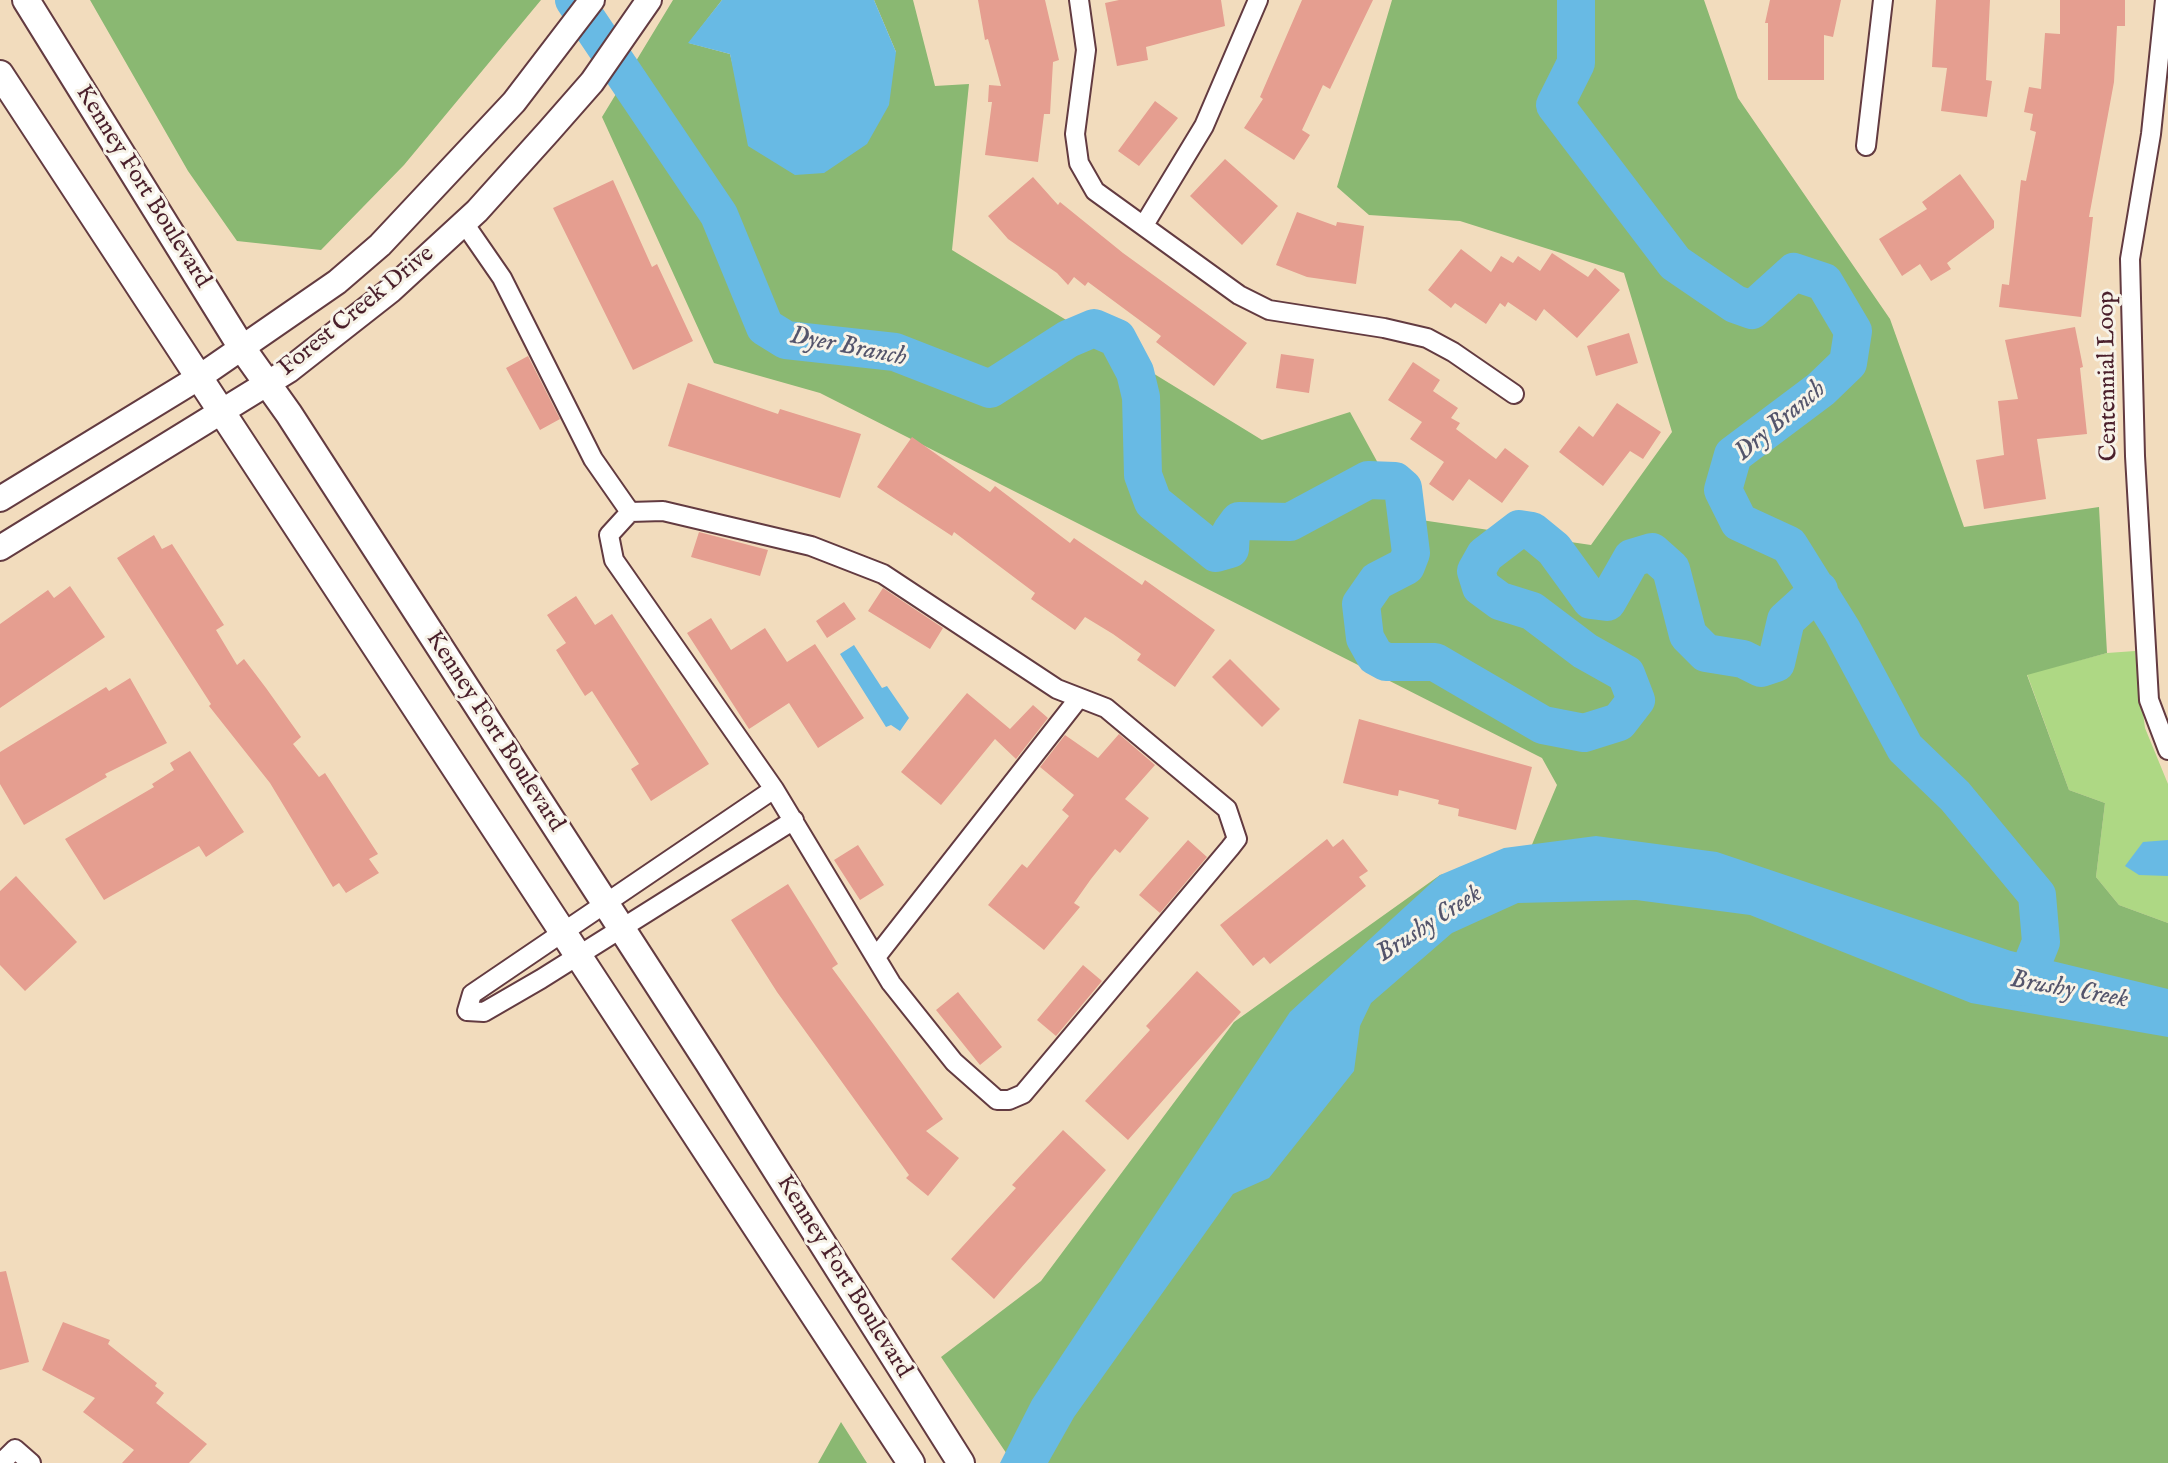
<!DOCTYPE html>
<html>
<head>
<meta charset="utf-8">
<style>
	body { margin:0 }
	canvas { display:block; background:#f2dcbd }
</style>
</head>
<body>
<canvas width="2168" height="1463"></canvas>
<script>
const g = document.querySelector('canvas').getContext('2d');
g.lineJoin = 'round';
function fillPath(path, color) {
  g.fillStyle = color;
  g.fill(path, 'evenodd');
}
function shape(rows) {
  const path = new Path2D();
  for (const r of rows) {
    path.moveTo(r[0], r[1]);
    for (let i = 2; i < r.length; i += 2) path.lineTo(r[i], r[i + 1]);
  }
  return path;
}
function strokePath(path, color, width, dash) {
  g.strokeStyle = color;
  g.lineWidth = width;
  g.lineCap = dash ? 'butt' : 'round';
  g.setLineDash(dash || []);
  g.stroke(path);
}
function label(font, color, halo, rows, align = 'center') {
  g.font = font + ' "IM FELL English",serif';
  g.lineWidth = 6;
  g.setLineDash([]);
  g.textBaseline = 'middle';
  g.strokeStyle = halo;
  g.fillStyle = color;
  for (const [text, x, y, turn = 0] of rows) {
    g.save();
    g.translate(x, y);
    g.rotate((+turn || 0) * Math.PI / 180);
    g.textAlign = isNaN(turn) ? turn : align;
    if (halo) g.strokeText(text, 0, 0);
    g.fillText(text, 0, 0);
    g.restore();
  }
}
fillPath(shape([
	[2135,651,2145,728,2168,784,2168,923,2119,905,2096,877,2105,803,2069,790,2027,674,2107,653]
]), '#aed884');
fillPath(shape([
	[90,0,541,0,404,165,321,250,237,241,188,171],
	[673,0,722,0,689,43,730,54,736,78,896,52,874,0,913,0,935,86,969,84,952,250,1262,440,1350,412,1385,476,1421,520,1591,545,1672,432,1624,273,1460,221,1369,215,1337,187,1392,0,1704,0,1738,98,1890,319,1964,527,2099,507,2107,653,2027,675,2069,790,2105,803,2096,877,2119,905,2168,923,2168,1463,1013,1463,941,1357,1041,1281,1234,1022,1440,875,1528,854,1557,785,1542,758,820,393,714,363,602,117],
	[841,1422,867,1463,818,1463]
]), '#8ab872');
fillPath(shape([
	[722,0,874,0,896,52,889,105,867,144,824,173,795,175,748,146,730,54,688,43],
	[854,645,882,688,887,686,909,718,900,731,891,725,886,727,840,654],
	[1596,836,1717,852,2011,951,2168,989,2168,1037,1971,1003,1750,915,1636,900,1518,903,1452,933,1371,1003,1360,1026,1354,1071,1269,1178,1233,1194,1074,1417,1048,1463,1000,1463,1032,1400,1290,1012,1440,875,1504,848],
	[2168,840,2168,876,2139,875,2125,866,2143,842]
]), '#68bae4');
strokePath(shape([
	[574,0,719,215,765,327,786,340,895,352,990,389,1068,339,1094,328,1117,338,1135,372,1141,397,1143,475,1153,502,1216,553,1230,549,1231,532,1239,521,1290,522,1368,480,1395,481,1403,488,1411,553,1406,566,1377,581,1361,604,1365,638,1375,656,1386,662,1435,662,1543,725,1584,733,1619,722,1636,700,1626,674,1585,651,1532,611,1500,601,1481,587,1476,571,1485,555,1519,529,1532,531,1554,549,1591,600,1607,602,1632,558,1652,552,1671,569,1688,635,1706,653,1743,659,1761,668,1776,663,1786,620,1819,590],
	[1576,0,1576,63,1555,105,1675,263,1735,304,1752,310,1794,272,1824,282,1853,331,1848,363,1821,389,1733,455,1723,490,1739,522,1789,545,1842,630,1905,748,1955,796,2037,895,2041,942,2023,987]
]), '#68bae4', 38);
fillPath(shape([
	[978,0,1045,0,1059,60,1053,62,1050,114,1044,114,1038,162,985,155,992,102,988,102,989,85,1001,86,988,39,985,40],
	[1119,0,1221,0,1225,26,1146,47,1148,60,1117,66,1105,3],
	[1302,0,1373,0,1330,89,1323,85,1302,130,1310,135,1294,160,1244,128,1263,99,1260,97],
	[1770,0,1841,0,1833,37,1824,35,1824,80,1768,80,1768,23,1765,23],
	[1936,0,1990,0,1986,80,1992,81,1987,117,1941,111,1947,68,1932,67],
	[2060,0,2125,0,2125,26,2117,26,2114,82,2089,217,2093,217,2081,317,1999,307,2002,284,2009,285,2021,180,2026,181,2036,132,2030,130,2033,114,2024,112,2029,87,2041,89,2045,33,2060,34],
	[1155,101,1178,118,1139,166,1118,151],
	[1225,159,1278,206,1242,245,1190,196],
	[1960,174,1994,221,1994,228,1947,263,1951,269,1931,281,1920,264,1902,276,1879,239,1927,209,1922,202],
	[1033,177,1058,205,1060,202,1123,253,1247,343,1214,386,1156,342,1161,336,1088,282,1085,286,1074,277,1068,285,1057,273,1008,239,988,216],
	[613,180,652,267,657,264,693,341,633,370,553,208],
	[1297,212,1336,226,1337,222,1364,226,1356,284,1307,277,1276,265],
	[1461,249,1491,272,1501,256,1513,263,1518,256,1540,271,1552,253,1588,277,1595,268,1620,290,1577,338,1544,309,1536,321,1508,302,1505,307,1500,303,1486,324,1455,303,1451,308,1428,290],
	[2075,327,2083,367,2080,368,2087,434,2037,439,2046,499,1984,509,1976,460,2004,455,1998,401,2018,399,2005,340],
	[1629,333,1638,363,1596,376,1587,346],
	[1281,354,1314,359,1309,393,1276,388],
	[528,356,560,419,540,430,506,368],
	[1413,362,1440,380,1433,391,1458,408,1451,418,1460,423,1456,429,1496,459,1505,448,1529,466,1502,503,1469,479,1453,501,1429,484,1444,462,1410,439,1422,422,1388,400],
	[688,383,778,414,780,409,861,434,840,498,668,446],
	[1617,403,1661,432,1643,459,1630,451,1603,486,1559,452,1579,426,1593,437],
	[912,437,990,492,995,486,1070,543,1074,538,1142,585,1145,580,1215,630,1175,687,1137,660,1141,654,1113,634,1085,617,1075,630,1031,599,1035,593,954,532,952,536,877,487],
	[699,532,768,550,760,576,691,557],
	[154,535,162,549,172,544,224,625,216,630,237,665,244,659,266,688,301,737,293,744,319,777,325,773,378,854,369,859,379,873,346,893,339,883,333,887,270,783,209,706,211,704,117,558],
	[70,586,105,637,0,708,0,624,48,590,54,598],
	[883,588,943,628,930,649,868,611],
	[576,596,595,625,612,614,709,764,651,801,631,769,639,764,592,691,585,696,556,650,566,643,547,615],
	[844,602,856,619,827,638,816,621],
	[711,618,731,650,765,628,787,662,815,644,864,718,818,748,789,703,749,729,687,633],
	[1230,659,1280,709,1262,727,1212,677],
	[130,678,167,743,105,774,107,777,24,825,0,784,0,752,106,687,109,691],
	[967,693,1010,729,1033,705,1048,718,1016,759,995,739,941,805,901,772],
	[1359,719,1532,767,1516,830,1458,816,1459,809,1438,804,1439,800,1399,790,1398,796,1392,795,1343,783],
	[1119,734,1155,765,1125,799,1149,818,1120,853,1115,849,1091,879,1074,903,1080,907,1044,950,988,905,1022,864,1027,868,1069,816,1062,810,1074,795,1040,767,1065,735,1098,758],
	[190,751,244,832,206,857,199,846,104,900,65,839,154,787,152,784,174,770,170,763],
	[1327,839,1333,847,1343,839,1368,871,1359,877,1366,886,1270,964,1264,957,1253,966,1220,925],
	[1188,840,1207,857,1160,913,1139,895],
	[858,845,884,885,860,900,834,860],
	[16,876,77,942,25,991,0,965,0,891],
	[788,884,838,964,832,968,943,1119,926,1131,959,1158,928,1196,906,1178,909,1175,777,992,731,920],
	[1083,965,1102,981,1056,1036,1037,1020],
	[1197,971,1241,1012,1128,1140,1085,1101,1150,1030,1146,1026],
	[958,992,1002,1047,980,1065,936,1010],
	[1063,1130,1106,1170,994,1299,951,1259,1016,1188,1012,1185],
	[6,1271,29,1362,0,1370,0,1272],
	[63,1322,110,1340,108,1344,157,1383,155,1386,164,1393,156,1403,207,1444,189,1463,122,1463,134,1450,83,1412,95,1398,42,1370]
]), '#e59e90');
const minor = shape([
	[1079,0,1086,50,1075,134,1079,163,1095,191,1239,295,1269,310,1384,328,1427,338,1453,352,1514,394],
	[2165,0,2151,134,2130,259,2135,456,2149,700,2168,750],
	[1866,146,1883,0],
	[464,223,502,278,593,459,630,512],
	[1144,225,1204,126,1258,0],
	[663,511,811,546,883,574,1057,689,1106,708,1227,809,1237,839,1230,848,1023,1094,1009,1100,997,1100,954,1062,891,983,774,789,614,560,609,535,630,512,663,511],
	[774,789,472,994,467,1011,484,1012,541,979,794,820],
	[876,957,1079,698],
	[1,1463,15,1449,31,1463]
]);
const tertiary = shape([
	[0,499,198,378,337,282,380,245,514,102,592,0],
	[0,548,289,370,391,290,477,211,549,131,592,82,649,0]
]);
const secondary = shape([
	[26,0,242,348,289,414,708,1062,961,1463],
	[0,74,911,1463]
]);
strokePath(minor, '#633b41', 22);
strokePath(tertiary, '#633b41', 28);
strokePath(secondary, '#633b41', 30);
strokePath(minor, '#fff', 18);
strokePath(tertiary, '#fff', 24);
strokePath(secondary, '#fff', 26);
label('24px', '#4a1f2b', '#f7f3e8', [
	["Kenney Fort Boulevard",142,187,58],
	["Forest Creek Drive",357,312,-39],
	["Centennial Loop",2109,376,-91],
	["Kenney Fort Boulevard",494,732,57],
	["Kenney Fort Boulevard",843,1277,58]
]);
label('italic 26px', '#54556c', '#f7f3e8', [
	["Dyer Branch",848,348,11],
	["Dry Branch",1781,422,-40],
	["Brushy Creek",1430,925,-33],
	["Brushy Creek",2069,991,10]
]);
</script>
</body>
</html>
